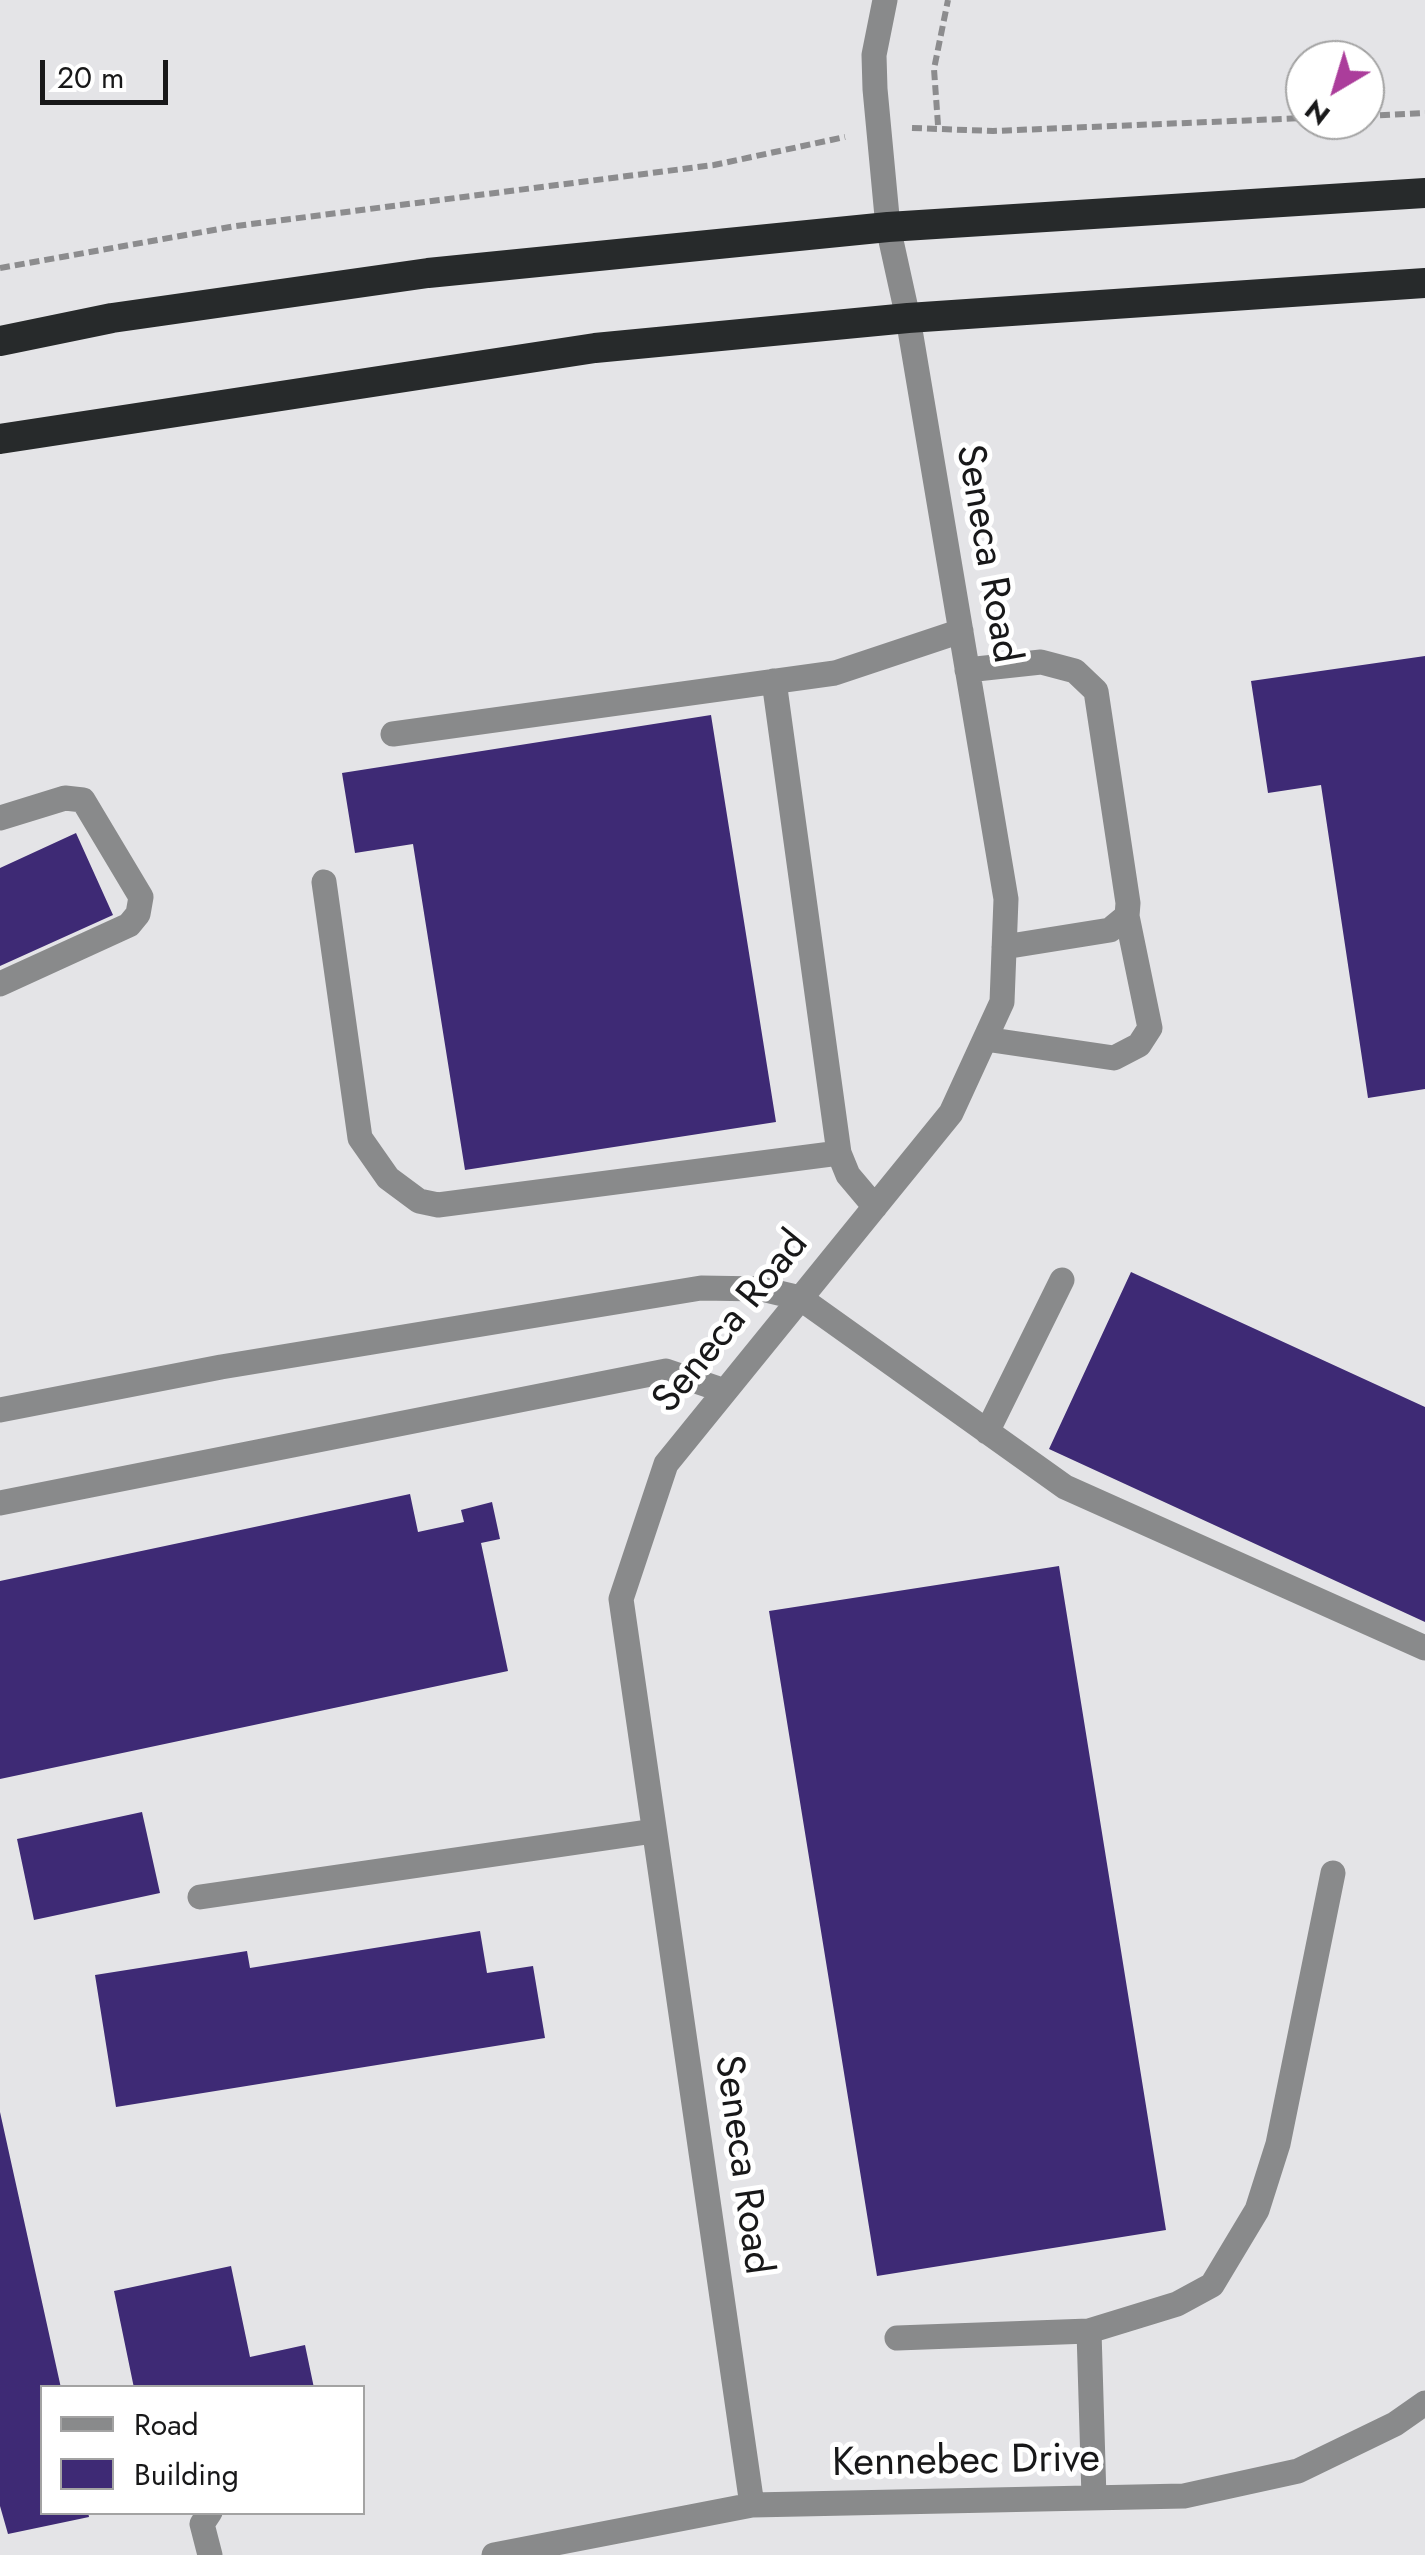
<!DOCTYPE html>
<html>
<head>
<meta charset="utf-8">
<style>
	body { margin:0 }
	#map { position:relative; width:1425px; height:2555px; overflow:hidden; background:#e4e4e7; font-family:Jost,sans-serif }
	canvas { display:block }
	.legend { position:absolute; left:40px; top:2385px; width:325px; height:130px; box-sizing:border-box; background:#fff; border:2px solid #a3a3a3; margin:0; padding:12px 18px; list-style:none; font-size:30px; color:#181819 }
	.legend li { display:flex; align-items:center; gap:20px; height:50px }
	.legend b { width:50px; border:2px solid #a3a3a3 }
	.north { position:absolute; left:1285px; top:40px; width:100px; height:100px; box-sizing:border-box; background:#fff; border:2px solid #a3a3a3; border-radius:50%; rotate:218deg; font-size:28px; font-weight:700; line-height:40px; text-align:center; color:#181819 }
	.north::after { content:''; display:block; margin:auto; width:35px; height:45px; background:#ab3d9b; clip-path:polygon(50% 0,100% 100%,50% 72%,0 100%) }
	.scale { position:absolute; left:40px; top:60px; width:128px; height:45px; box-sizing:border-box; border:5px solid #181819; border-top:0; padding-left:12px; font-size:30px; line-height:35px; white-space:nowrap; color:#181819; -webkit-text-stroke:8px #fff; paint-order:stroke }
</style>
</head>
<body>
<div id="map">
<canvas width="1425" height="2555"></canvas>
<ul class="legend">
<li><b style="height:12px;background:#898a8b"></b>Road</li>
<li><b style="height:28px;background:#3e2a75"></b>Building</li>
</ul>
<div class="north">N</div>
<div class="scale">20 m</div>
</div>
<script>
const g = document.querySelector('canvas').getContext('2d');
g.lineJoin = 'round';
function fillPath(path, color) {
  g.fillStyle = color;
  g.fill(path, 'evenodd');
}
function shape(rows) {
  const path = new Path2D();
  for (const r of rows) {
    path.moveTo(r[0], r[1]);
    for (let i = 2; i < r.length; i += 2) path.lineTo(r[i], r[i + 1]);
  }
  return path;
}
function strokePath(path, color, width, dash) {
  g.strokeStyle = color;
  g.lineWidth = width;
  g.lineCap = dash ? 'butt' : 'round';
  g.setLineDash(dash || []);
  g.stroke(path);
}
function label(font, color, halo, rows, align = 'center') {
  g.font = font + ' Jost,sans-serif';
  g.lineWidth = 10;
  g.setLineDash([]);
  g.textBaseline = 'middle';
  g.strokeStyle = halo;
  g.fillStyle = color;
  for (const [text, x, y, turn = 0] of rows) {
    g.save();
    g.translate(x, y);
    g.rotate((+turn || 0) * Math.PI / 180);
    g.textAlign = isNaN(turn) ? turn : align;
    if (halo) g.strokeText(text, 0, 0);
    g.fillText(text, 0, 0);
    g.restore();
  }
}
fillPath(shape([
	[1425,656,1425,1089,1368,1098,1321,785,1268,793,1251,681],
	[711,715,776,1122,465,1170,413,844,355,853,342,773],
	[76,833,113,915,0,966,0,868],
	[1131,1272,1425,1407,1425,1622,1049,1449],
	[410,1494,418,1532,464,1522,461,1510,492,1502,500,1539,481,1543,508,1671,0,1779,0,1581],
	[1059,1566,1166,2230,877,2276,769,1611],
	[142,1812,160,1893,34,1920,17,1839],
	[480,1931,487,1973,533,1966,545,2038,116,2107,95,1975,247,1951,250,1968],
	[0,2112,61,2388,42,2388,42,2512,88,2512,89,2517,8,2534,0,2506],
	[231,2266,250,2357,305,2345,314,2388,134,2388,114,2291]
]), '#3e2a75');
strokePath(shape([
	[1365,116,1425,113],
	[938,125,934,69,948,0],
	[912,128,993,131,1305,118],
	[0,268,236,226,714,165,845,137]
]), '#8c8c8e', 6, [10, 5]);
strokePath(shape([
	[967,670,1041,662,1075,671,1096,691,1128,903,1127,916,1110,930,1004,947],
	[774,681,839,1153,848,1175,875,1207],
	[393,734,835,673,961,631],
	[0,818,65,798,83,800,141,897,138,914,129,925,0,984],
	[324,882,360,1138,388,1178,419,1201,438,1205,839,1153],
	[985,1039,1114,1058,1139,1045,1150,1028,1127,916],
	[0,1410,221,1367,701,1288,762,1289,800,1298,1065,1487,1425,1648],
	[987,1432,1062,1280],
	[0,1503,666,1371,725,1391],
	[200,1897,654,1831],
	[1089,2331,1177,2304,1212,2285,1257,2210,1278,2144,1333,1873],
	[897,2338,1089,2331,1094,2498],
	[752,2505,621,1599,666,1464,951,1113,1002,1002,1006,899,908,318,888,227,875,89,874,55,885,0],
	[210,2555,202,2524,210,2512],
	[494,2555,752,2505,1184,2496,1298,2471,1395,2424,1425,2403]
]), '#898a8b', 25);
strokePath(shape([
	[0,341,112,318,428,273,888,227,1425,193],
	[0,439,595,348,908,318,1425,283]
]), '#272a2b', 30);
label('40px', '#181819', '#fff', [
	["Seneca Road",986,554,80],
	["Seneca Road",732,1323,-51],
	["Seneca Road",741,2165,82],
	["Kennebec Drive",966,2463,-1]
]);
</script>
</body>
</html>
